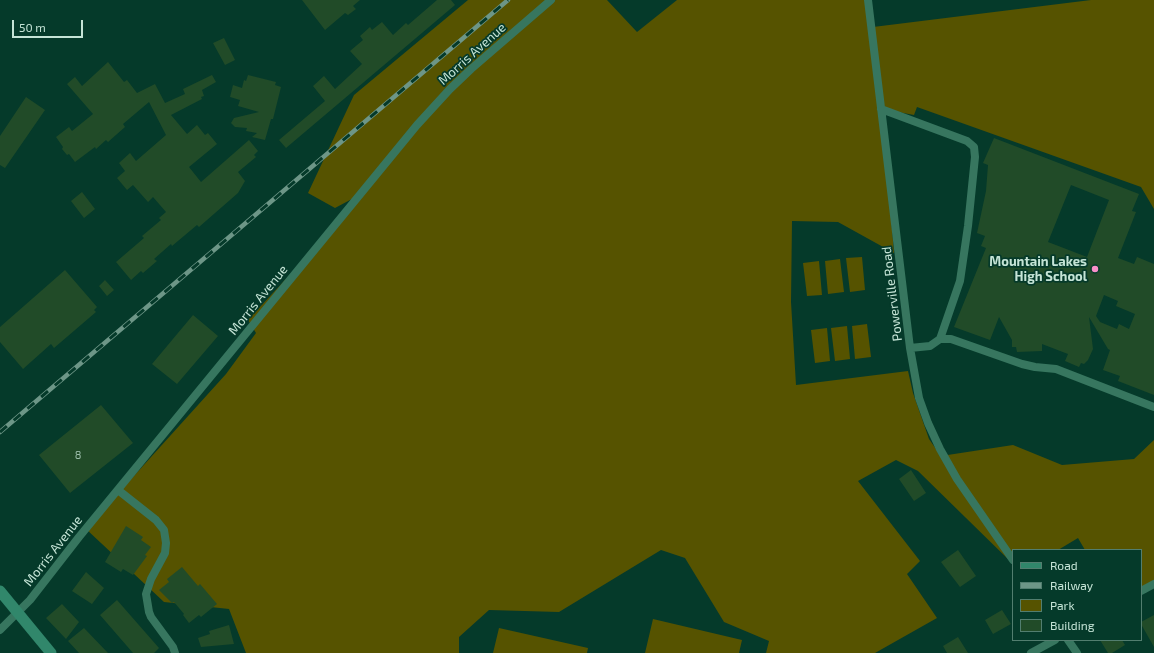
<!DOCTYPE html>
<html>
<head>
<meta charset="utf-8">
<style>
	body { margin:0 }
	#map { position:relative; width:1154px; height:653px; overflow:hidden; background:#053a2a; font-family:"Exo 2",sans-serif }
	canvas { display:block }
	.legend { position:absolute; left:1012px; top:549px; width:130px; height:92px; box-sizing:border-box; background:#053a2a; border:1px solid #527e6f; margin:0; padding:5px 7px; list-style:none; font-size:12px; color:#c5e4d6 }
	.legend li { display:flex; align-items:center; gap:8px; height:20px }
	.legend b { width:20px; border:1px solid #527e6f }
	.scale { position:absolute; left:12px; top:20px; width:71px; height:18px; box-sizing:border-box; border:2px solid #c5e4d6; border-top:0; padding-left:5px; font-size:12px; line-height:14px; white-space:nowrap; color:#c5e4d6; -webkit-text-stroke:3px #053a2a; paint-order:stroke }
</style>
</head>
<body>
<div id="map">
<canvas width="1154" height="653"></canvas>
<ul class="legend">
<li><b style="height:5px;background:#31876b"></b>Road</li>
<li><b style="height:5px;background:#6d9687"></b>Railway</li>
<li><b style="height:11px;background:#565300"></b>Park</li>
<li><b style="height:11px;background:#214b28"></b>Building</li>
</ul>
<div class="scale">50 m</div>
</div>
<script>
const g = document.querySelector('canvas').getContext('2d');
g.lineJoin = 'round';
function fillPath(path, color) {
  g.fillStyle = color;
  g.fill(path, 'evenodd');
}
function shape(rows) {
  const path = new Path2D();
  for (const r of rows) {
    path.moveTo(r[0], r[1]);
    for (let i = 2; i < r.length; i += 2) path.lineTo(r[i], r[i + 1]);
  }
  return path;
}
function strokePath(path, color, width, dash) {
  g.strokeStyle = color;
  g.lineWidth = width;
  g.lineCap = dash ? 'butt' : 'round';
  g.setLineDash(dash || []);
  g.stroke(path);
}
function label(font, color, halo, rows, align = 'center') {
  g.font = font + ' "Exo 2",sans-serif';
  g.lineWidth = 3.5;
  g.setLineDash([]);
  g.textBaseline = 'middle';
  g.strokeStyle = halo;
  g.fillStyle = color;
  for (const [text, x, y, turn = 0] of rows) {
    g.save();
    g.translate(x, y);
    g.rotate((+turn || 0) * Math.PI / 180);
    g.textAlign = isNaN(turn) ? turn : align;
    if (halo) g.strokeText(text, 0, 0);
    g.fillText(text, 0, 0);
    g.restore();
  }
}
fillPath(shape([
	[468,0,607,0,637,32,677,0,869,0,873,27,1091,0,1154,0,1154,209,1141,187,917,107,914,115,882,109,894,253,838,222,792,221,791,302,796,385,908,371,913,393,929,439,941,456,1013,445,1062,465,1134,459,1154,440,1154,582,1141,590,1141,550,1085,550,1078,538,1058,550,1013,550,1013,564,918,471,896,460,858,481,920,561,907,574,937,618,875,653,766,653,769,641,724,622,685,558,661,550,559,612,489,610,459,637,459,653,246,653,229,609,164,602,86,529,226,374,256,333,248,320,367,191,335,208,308,193,354,95],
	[862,257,865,290,850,292,846,258],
	[840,259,844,292,828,294,825,261],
	[819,261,822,295,807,296,803,263],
	[867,324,871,357,855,359,852,326],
	[847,326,850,359,835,361,831,328],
	[827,328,830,361,815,363,811,330],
	[653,619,742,640,739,653,645,653],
	[499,628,588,648,587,653,493,653]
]), '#565300');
fillPath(shape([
	[302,0,360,0,353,6,356,9,348,15,345,13,325,30],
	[437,0,451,0,455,5,286,148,279,140,325,101,313,86,324,76,335,89,362,64,350,51,363,40,360,36,370,27,372,30,382,22,393,35,406,23,408,25],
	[224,38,235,60,225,65,213,43],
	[108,62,124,82,127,80,137,93,155,84,165,103,185,94,183,89,212,75,216,82,202,90,204,96,201,97,202,99,171,115,187,134,197,125,205,135,208,133,217,144,189,167,201,182,249,140,258,151,254,155,256,157,238,172,245,181,238,193,199,227,197,225,172,246,171,244,154,259,157,261,143,273,141,271,131,280,116,262,144,238,142,236,161,220,159,218,166,212,153,197,148,202,133,185,127,190,117,178,125,171,119,163,130,153,136,161,166,135,149,102,123,124,125,127,108,142,106,140,96,149,95,147,75,162,69,154,67,155,62,149,63,147,56,137,69,127,72,131,93,114,67,84,75,77,82,86],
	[248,75,276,82,275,85,281,87,273,119,271,119,265,140,252,137,257,133,246,131,247,128,235,127,231,123,234,118,259,112,238,106,240,100,230,97,233,85,242,88,244,80,246,81],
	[26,97,45,110,5,168,0,165,0,136],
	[994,138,1139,194,1132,211,1136,212,1118,258,1134,264,1137,257,1154,264,1154,395,1118,381,1120,376,1103,370,1110,350,1108,349,1089,317,1093,349,1088,360,1084,364,1081,363,1079,367,1065,361,1068,354,1042,344,1042,351,1017,352,1016,347,1012,347,1012,340,999,317,990,340,954,327,986,248,981,246,985,236,977,233,986,191,988,165,983,163],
	[1071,185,1109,200,1087,257,1048,242],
	[1104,295,1118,301,1116,306,1135,314,1129,329,1119,324,1117,329,1100,322,1096,316],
	[82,192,95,209,84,218,71,201],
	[65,270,97,307,94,310,96,312,54,348,51,344,23,369,0,342,0,327],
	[105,280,114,290,107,296,99,286],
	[193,315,218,336,177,384,152,364],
	[101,405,133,443,70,493,39,455],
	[911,470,926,493,914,501,899,479],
	[126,526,143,537,141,540,151,547,145,555,147,556,133,575,123,569,121,572,105,562],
	[958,550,976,576,960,587,941,562],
	[182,567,198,586,200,584,217,604,201,617,199,615,189,623,183,615,184,614,174,602,172,603,159,590,169,582,167,579],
	[86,572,104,588,92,604,72,591],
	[117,600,159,648,154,653,133,653,100,615],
	[62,604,79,622,66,639,46,618],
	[1002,610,1011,624,993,634,985,620],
	[1154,615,1154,647,1141,624,1141,622],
	[229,625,234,644,201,647,198,638,210,634,209,631],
	[84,628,108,653,79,653,68,641],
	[958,637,968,653,947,653,943,646],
	[1100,640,1122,640,1125,645,1112,653,1108,653]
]), '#214b28');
strokePath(shape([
	[868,0,910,348,919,398,928,423,940,449,957,479,1013,560],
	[881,109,967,141,974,147,975,157,968,226,960,281,940,339,930,346,910,348],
	[940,339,951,339,1022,364,1035,367,1056,369,1154,407],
	[118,490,156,520,164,530,166,543,165,553,151,579,146,594,149,612,151,617,173,647,175,653],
	[1141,591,1154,584],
	[0,630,30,600,79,537,417,125,450,89,471,69,551,0],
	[1068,640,1077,653],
	[1031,653,1055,640]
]), '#37765f', 8);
strokePath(shape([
	[0,591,51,653]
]), '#31876b', 11);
const rail = shape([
	[0,432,508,0]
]);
strokePath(rail, '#6d9687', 4.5);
strokePath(rail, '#053a2a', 3, [9]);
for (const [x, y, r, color] of [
	[1095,269,4,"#f98fc8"]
]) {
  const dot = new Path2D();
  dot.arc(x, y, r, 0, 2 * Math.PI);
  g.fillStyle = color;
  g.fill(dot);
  strokePath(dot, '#053a2a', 1.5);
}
label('11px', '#9cbeaa', null, [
	["8",78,455]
]);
label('13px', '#c5e4d6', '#053a2a', [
	["Morris Avenue",472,54,-42],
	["Powerville Road",892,294,-97],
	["Morris Avenue",258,300,-51],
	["Morris Avenue",53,551,-52]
]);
label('bold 13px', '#c5e4d6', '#053a2a', [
	["Mountain Lakes",1087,262],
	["High School",1087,277]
], 'right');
</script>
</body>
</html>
